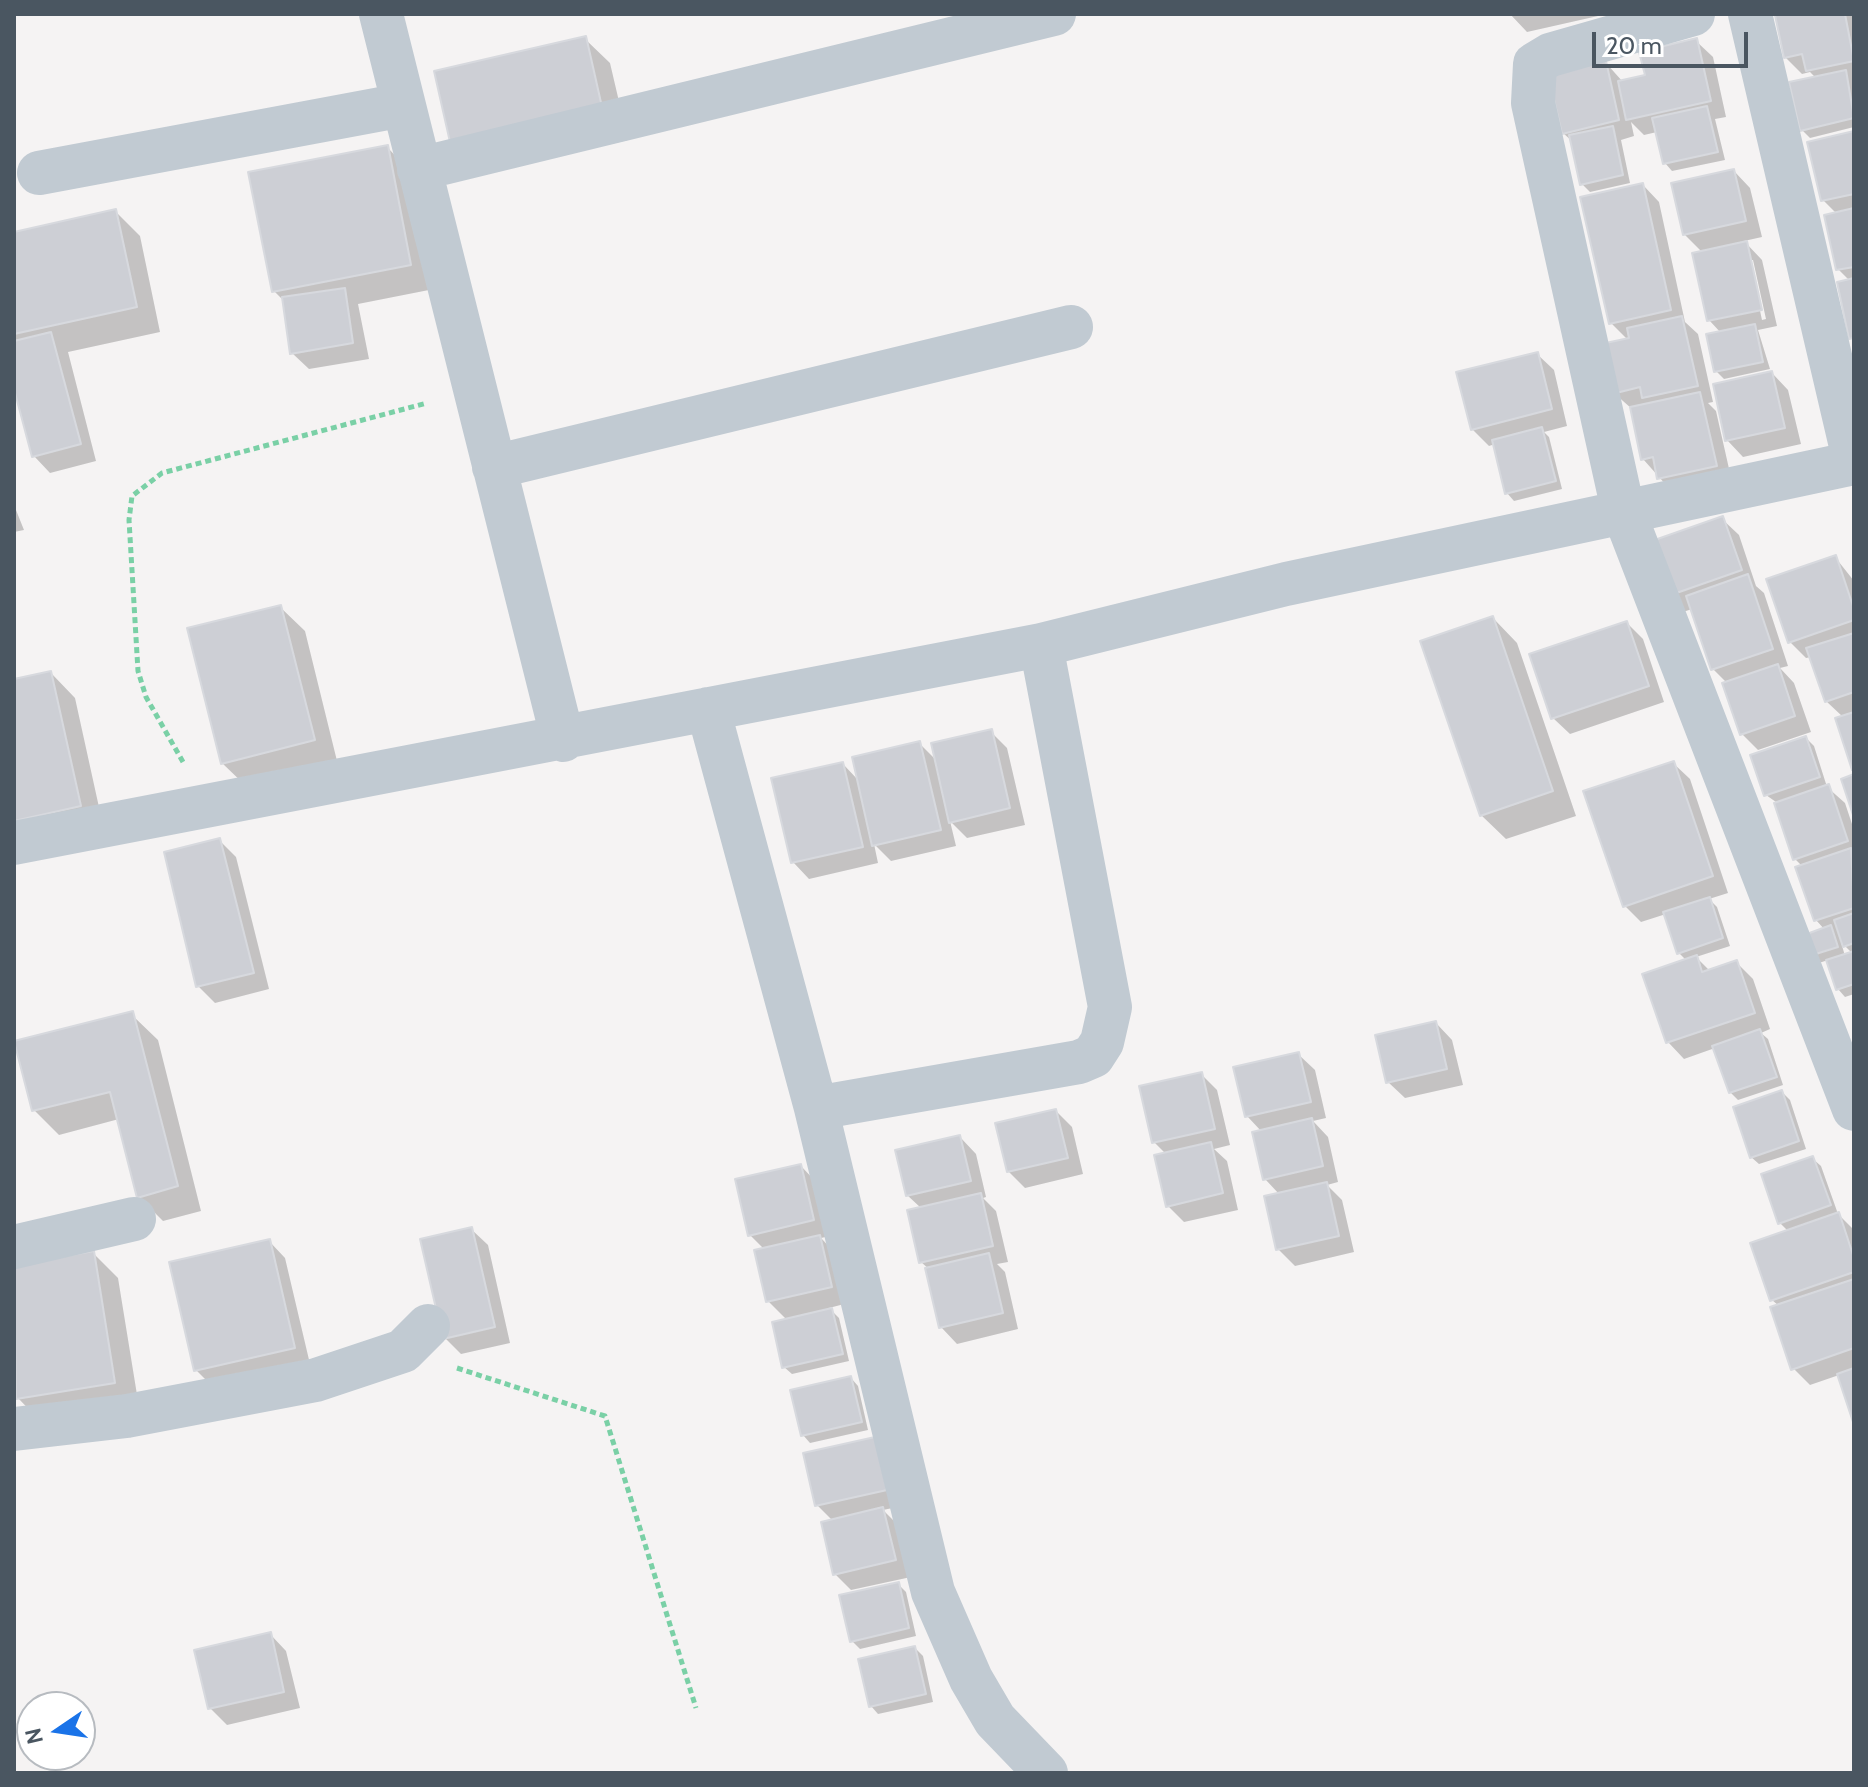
<!DOCTYPE html>
<html>
<head>
<meta charset="utf-8">
<style>
	body { margin:0 }
	#map { position:relative; width:1868px; height:1787px; overflow:hidden; background:#f5f3f3; font-family:Cabin,sans-serif }
	canvas { display:block }
	.frame { position:absolute; inset:0; border:16px solid #4a5661; pointer-events:none }
	.north { position:absolute; left:16px; top:1691px; width:80px; height:80px; box-sizing:border-box; background:#fff; border:2px solid #b7bbc0; border-radius:50%; rotate:257deg; font-size:22px; font-weight:700; line-height:32px; text-align:center; color:#4a5661 }
	.north::after { content:''; display:block; margin:auto; width:28px; height:36px; background:#1a73e8; clip-path:polygon(50% 0,100% 100%,50% 72%,0 100%) }
	.scale { position:absolute; left:1592px; top:32px; width:156px; height:36px; box-sizing:border-box; border:4px solid #4a5661; border-top:0; padding-left:10px; font-size:24px; line-height:28px; white-space:nowrap; color:#4a5661; -webkit-text-stroke:6px #fff; paint-order:stroke }
</style>
</head>
<body>
<div id="map">
<canvas width="1868" height="1787"></canvas>
<div class="frame"></div>
<div class="north">N</div>
<div class="scale">20 m</div>
</div>
<script>
const g = document.querySelector('canvas').getContext('2d');
g.lineJoin = 'round';
function fillPath(path, color) {
  g.fillStyle = color;
  g.fill(path, 'evenodd');
}
function shape(rows) {
  const path = new Path2D();
  for (const r of rows) {
    path.moveTo(r[0], r[1]);
    for (let i = 2; i < r.length; i += 2) path.lineTo(r[i], r[i + 1]);
  }
  return path;
}
function strokePath(path, color, width, dash) {
  g.strokeStyle = color;
  g.lineWidth = width;
  g.lineCap = dash ? 'butt' : 'round';
  g.setLineDash(dash || []);
  g.stroke(path);
}
fillPath(shape([
	[1510,14,1597,14,1598,16,1527,32],
	[1789,14,1854,14,1854,127,1810,138,1802,130,1816,78,1810,72,1802,74,1785,57,1777,17],
	[585,39,610,63,628,140,479,175],
	[1696,41,1713,57,1726,117,1715,119,1725,160,1672,171,1665,163,1657,132,1644,135,1631,122,1634,136,1621,140,1630,183,1590,192,1582,184,1573,142,1563,133,1606,63,1623,82,1647,76],
	[1854,133,1854,341,1850,281,1838,269,1837,214,1823,200],
	[387,147,411,172,434,289,358,304,369,359,309,369,292,353,285,302,274,291],
	[1734,171,1750,188,1762,237,1744,241,1762,260,1777,326,1758,330,1770,369,1724,379,1716,371,1721,333,1709,320,1703,253,1684,234],
	[1749,260,1753,260,1766,319,1762,320],
	[1643,185,1659,202,1685,322,1698,334,1713,402,1708,403,1716,411,1732,482,1675,495,1643,459,1632,409,1614,393,1628,340,1611,323],
	[116,212,140,236,160,332,68,352,96,461,50,473,34,456,14,381,14,234],
	[1537,354,1554,370,1567,426,1544,432,1549,437,1562,489,1514,501,1507,493,1495,444,1489,446,1472,429],
	[1772,373,1788,390,1801,444,1743,457,1727,440],
	[14,505,24,530,14,532],
	[1722,519,1739,535,1756,586,1764,593,1788,666,1780,668,1794,683,1811,732,1758,750,1742,734,1727,683,1713,669,1692,609,1683,612,1667,596],
	[1835,557,1854,581,1854,769,1837,719,1843,717,1826,701,1811,657,1806,658,1790,642],
	[280,607,305,631,338,765,247,787,222,763],
	[1493,618,1517,643,1576,816,1506,839,1481,815],
	[1627,623,1643,639,1664,702,1570,734,1553,718],
	[51,673,75,698,104,830,14,841,14,681],
	[991,732,1007,748,1025,825,967,838,950,821,956,846,891,861,874,844,878,863,809,879,793,862,843,764,859,781,920,744,936,760],
	[1806,738,1814,746,1827,787,1845,803,1854,830,1854,994,1845,997,1838,989,1828,960,1813,965,1825,930,1816,920,1803,867,1795,859,1776,802,1766,795],
	[1841,942,1852,953,1845,956],
	[1673,763,1690,779,1728,893,1709,899,1717,907,1730,946,1696,957,1710,971,1737,963,1753,979,1770,1029,1761,1033,1768,1039,1783,1085,1738,1100,1730,1092,1715,1048,1684,1059,1668,1042,1686,960,1679,953,1666,914,1641,922,1625,906],
	[220,841,236,857,269,989,215,1003,198,986],
	[133,1016,158,1040,201,1211,163,1221,139,1197,119,1119,59,1135,34,1110],
	[1436,1023,1452,1040,1463,1085,1405,1098,1388,1082],
	[1298,1054,1315,1070,1326,1118,1313,1121,1328,1137,1338,1182,1327,1185,1342,1200,1354,1252,1295,1266,1278,1249,1280,1195,1265,1179,1262,1132,1247,1116],
	[1201,1074,1217,1090,1230,1145,1214,1149,1227,1161,1238,1210,1184,1222,1168,1206,1166,1154,1154,1142],
	[1782,1092,1790,1100,1806,1149,1759,1164,1751,1157],
	[1056,1111,1072,1127,1083,1174,1025,1188,1008,1171],
	[960,1137,976,1154,986,1197,983,1198,996,1211,1008,1262,997,1264,1005,1272,1018,1329,957,1344,941,1327,930,1270,921,1262,921,1208,907,1195],
	[1813,1159,1821,1166,1838,1214,1854,1230,1854,1419,1839,1375,1810,1385,1793,1368,1779,1306,1772,1300,1789,1232,1780,1223],
	[801,1166,817,1183,830,1236,821,1238,836,1254,848,1303,829,1308,839,1318,849,1361,792,1374,784,1367,788,1321,768,1301,765,1250,750,1235],
	[471,1229,488,1245,510,1343,461,1354,445,1338],
	[269,1241,285,1258,310,1364,213,1387,196,1370],
	[93,1253,118,1278,139,1407,42,1423,18,1398,14,1375,14,1267],
	[851,1378,858,1386,868,1430,810,1443,803,1435],
	[874,1439,902,1506,883,1510,899,1526,911,1577,851,1590,835,1574,833,1521,817,1505],
	[898,1584,906,1592,916,1636,860,1649,852,1641],
	[270,1634,286,1651,300,1708,227,1725,210,1708],
	[915,1648,923,1656,933,1702,878,1714,871,1706]
]), '#0003');
const building = shape([
	[1845,14,1854,61,1806,71,1802,54,1784,58,1775,15,1845,14],
	[586,36,604,116,452,151,434,71,586,36],
	[1697,38,1711,101,1626,120,1618,81,1645,75,1639,52,1697,38],
	[1606,61,1619,120,1562,134,1548,74,1606,61],
	[1846,70,1854,118,1800,131,1789,82,1846,70],
	[1707,106,1718,152,1663,164,1652,118,1707,106],
	[1613,126,1623,175,1580,185,1569,135,1613,126],
	[1854,131,1854,194,1821,201,1807,142,1854,131],
	[388,145,411,265,272,292,248,172,388,145],
	[1734,169,1746,221,1683,235,1671,183,1734,169],
	[1643,183,1671,310,1609,324,1580,197,1643,183],
	[1854,208,1854,267,1836,270,1824,215,1854,208],
	[116,209,137,307,14,334,14,232,116,209],
	[1747,241,1762,310,1707,321,1692,253,1747,241],
	[1854,278,1854,338,1849,339,1837,282,1854,278],
	[345,288,353,343,290,354,282,297,345,288],
	[1682,316,1698,386,1642,398,1640,387,1612,394,1601,344,1629,338,1627,328,1682,316],
	[1755,324,1763,362,1714,372,1706,334,1755,324],
	[51,332,81,444,32,457,14,389,14,341,51,332],
	[1538,352,1552,409,1471,430,1456,372,1538,352],
	[1772,371,1785,428,1725,441,1713,384,1772,371],
	[1700,392,1717,466,1657,479,1653,457,1641,460,1630,407,1700,392],
	[1542,427,1556,481,1505,494,1492,440,1542,427],
	[1723,516,1742,570,1665,597,1646,543,1723,516],
	[1836,555,1854,609,1854,620,1788,643,1766,579,1836,555],
	[1748,574,1773,649,1711,670,1686,596,1748,574],
	[281,605,315,740,221,764,187,628,281,605],
	[1493,616,1553,791,1480,816,1420,641,1493,616],
	[1627,621,1649,686,1551,719,1529,654,1627,621],
	[1854,633,1854,692,1825,702,1806,648,1854,633],
	[1778,664,1795,716,1740,735,1722,683,1778,664],
	[51,671,81,806,14,821,14,679,51,671],
	[1854,712,1854,769,1852,770,1835,718,1854,712],
	[992,729,1010,808,949,823,931,743,992,729],
	[1806,736,1820,777,1764,796,1750,755,1806,736],
	[920,741,941,830,872,846,852,757,920,741],
	[1674,761,1713,876,1623,907,1583,791,1674,761],
	[843,762,863,847,791,863,771,778,843,762],
	[1854,774,1854,818,1841,779,1854,774],
	[1829,784,1848,841,1793,860,1774,803,1829,784],
	[220,838,254,973,196,987,164,852,220,838],
	[1851,848,1854,908,1814,921,1795,867,1851,848],
	[1710,897,1723,938,1677,954,1663,912,1710,897],
	[1854,913,1854,943,1843,947,1834,920,1854,913],
	[1831,925,1838,947,1803,958,1796,938,1831,925],
	[1854,951,1854,984,1836,990,1826,960,1854,951],
	[1697,955,1702,972,1737,960,1755,1013,1666,1043,1642,974,1697,955],
	[133,1011,178,1186,137,1198,110,1092,32,1111,14,1041,133,1011],
	[1436,1021,1447,1069,1386,1083,1375,1035,1436,1021],
	[1760,1029,1777,1077,1729,1093,1712,1046,1760,1029],
	[1299,1052,1311,1102,1245,1117,1233,1067,1299,1052],
	[1202,1072,1215,1129,1152,1143,1139,1086,1202,1072],
	[1782,1090,1799,1141,1750,1158,1733,1107,1782,1090],
	[1056,1109,1068,1158,1007,1172,995,1123,1056,1109],
	[1312,1118,1323,1166,1263,1180,1252,1132,1312,1118],
	[960,1135,971,1181,906,1196,895,1150,960,1135],
	[1211,1142,1223,1193,1166,1207,1154,1155,1211,1142],
	[1813,1156,1831,1205,1778,1224,1761,1174,1813,1156],
	[801,1164,814,1220,748,1236,735,1179,801,1164],
	[1327,1182,1339,1236,1276,1250,1264,1196,1327,1182],
	[981,1193,993,1246,919,1263,907,1210,981,1193],
	[1839,1212,1854,1258,1854,1272,1770,1301,1750,1243,1839,1212],
	[472,1227,495,1327,443,1339,420,1239,472,1227],
	[820,1235,832,1287,766,1302,754,1250,820,1235],
	[270,1239,295,1348,194,1371,169,1262,270,1239],
	[94,1251,115,1383,16,1399,14,1265,94,1251],
	[989,1253,1003,1313,939,1328,925,1268,989,1253],
	[1854,1279,1854,1348,1791,1370,1770,1307,1854,1279],
	[832,1308,843,1354,782,1368,772,1322,832,1308],
	[1854,1368,1854,1421,1853,1422,1837,1374,1854,1368],
	[851,1376,862,1422,801,1436,790,1390,851,1376],
	[875,1437,887,1490,815,1506,803,1453,875,1437],
	[883,1507,896,1560,833,1575,821,1522,883,1507],
	[899,1582,909,1628,850,1642,839,1595,899,1582],
	[271,1632,284,1692,208,1709,194,1650,271,1632],
	[915,1646,926,1694,869,1707,858,1659,915,1646]
]);
fillPath(building, '#cdcfd5');
strokePath(building, '#d7d9de', 2);
strokePath(shape([
	[183,762,146,697,138,671,129,520,132,496,162,473,427,403],
	[457,1368,605,1416,696,1708]
]), '#7ad0a6', 5, [6, 4]);
strokePath(shape([
	[381,14,563,740],
	[1693,14,1550,55,1535,64,1533,103,1623,510,1854,1109],
	[1750,14,1854,459],
	[419,169,1054,14],
	[39,173,403,105],
	[494,467,1071,327],
	[708,709,816,1108,933,1592,971,1679,995,1720,1046,1773],
	[14,843,1041,645,1286,584,1854,463],
	[816,1108,1079,1062,1093,1056,1102,1042,1110,1007,1041,645],
	[14,1247,134,1219],
	[14,1429,127,1416,316,1380,403,1351,428,1326]
]), '#c1cad2', 44);
</script>
</body>
</html>
